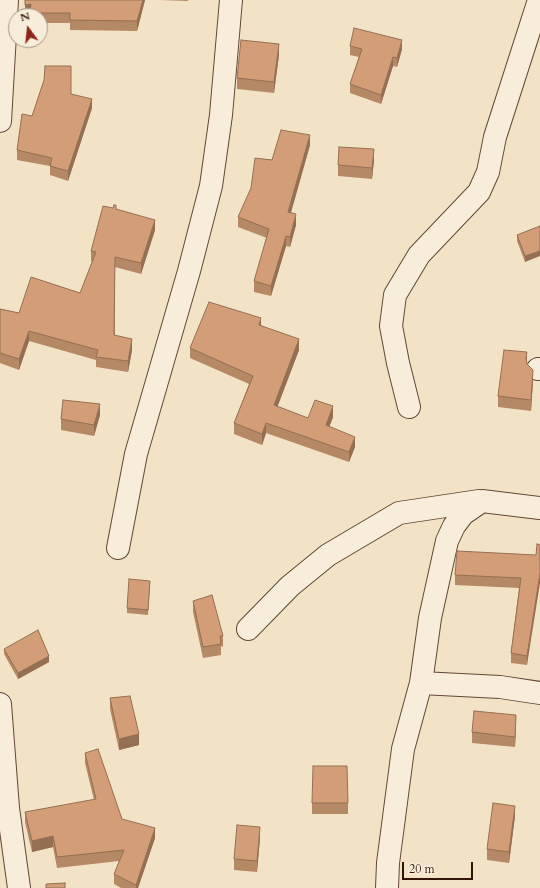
<!DOCTYPE html>
<html>
<head>
<meta charset="utf-8">
<style>
	body { margin:0 }
	#map { position:relative; width:540px; height:888px; overflow:hidden; background:#f3e3c6; font-family:Cardo,serif }
	canvas { display:block }
	.north { position:absolute; left:8px; top:8px; width:40px; height:40px; box-sizing:border-box; background:#f7edda; border:1px solid #a89685; border-radius:50%; rotate:345deg; font-size:11px; font-weight:700; line-height:16px; text-align:center; color:#311405 }
	.north::after { content:''; display:block; margin:auto; width:14px; height:18px; background:#8f2418; clip-path:polygon(50% 0,100% 100%,50% 72%,0 100%) }
	.scale { position:absolute; left:402px; top:862px; width:71px; height:18px; box-sizing:border-box; border:2px solid #311405; border-top:0; padding-left:5px; font-size:12px; line-height:14px; white-space:nowrap; color:#311405; -webkit-text-stroke:3px #f7edda; paint-order:stroke }
</style>
</head>
<body>
<div id="map">
<canvas width="540" height="888"></canvas>
<div class="north">N</div>
<div class="scale">20 m</div>
</div>
<script>
const g = document.querySelector('canvas').getContext('2d');
g.lineJoin = 'round';
function shape(rows) {
  const path = new Path2D();
  for (const r of rows) {
    path.moveTo(r[0], r[1]);
    for (let i = 2; i < r.length; i += 2) path.lineTo(r[i], r[i + 1]);
  }
  return path;
}
function strokePath(path, color, width, dash) {
  g.strokeStyle = color;
  g.lineWidth = width;
  g.lineCap = dash ? 'butt' : 'round';
  g.setLineDash(dash || []);
  g.stroke(path);
}
function fillPath(path, color) {
  g.fillStyle = color;
  g.fill(path, 'evenodd');
}
const street = shape([
	[0,121,7,0],
	[538,369,540,369],
	[409,407,398,363,391,326,395,295,419,255,479,192,488,172,495,137,539,0],
	[118,548,136,454,189,271,211,186,221,115,231,0],
	[248,629,290,586,328,555,399,513,479,501],
	[421,683,500,687,540,693],
	[0,704,8,808,19,888],
	[387,888,388,863,403,749,421,683,430,618,447,541,454,526,463,514,482,501,540,508]
]);
strokePath(street, '#624835', 24);
strokePath(street, '#f7edda', 22);
fillPath(shape([
	[25,0,145,0,137,31,70,30,70,23,40,23,40,16,30,16,30,14,25,15],
	[159,0,188,0,188,1],
	[350,46,402,49,397,67,393,66,381,104,350,93,350,84,359,57,350,55],
	[279,55,274,93,237,89,237,78],
	[71,94,92,108,68,181,50,175,50,166,17,160,17,150,32,116],
	[310,145,291,213,296,225,290,247,286,246,271,296,254,292,254,281,267,238,238,227,238,217,272,160],
	[374,160,372,179,338,176,338,165],
	[116,209,155,230,141,274,115,267,115,335,132,350,128,372,96,367,96,360,29,341,19,370,0,363,0,309,19,313,80,293,92,262,91,261,91,251],
	[540,226,525,262,517,241,517,235],
	[261,325,299,350,277,407,308,418,333,417,329,427,355,447,349,462,266,433,262,445,234,434,234,423,249,384,190,358,190,348],
	[527,363,527,364,533,380,531,411,498,407,498,396],
	[100,415,94,436,61,430,61,419],
	[536,555,527,665,511,663,511,653,519,588,455,585,455,575],
	[150,586,148,615,127,613,127,608],
	[193,601,223,636,223,647,221,646,221,655,203,658,193,612],
	[4,649,49,662,18,679,4,654],
	[110,698,139,745,119,750,110,709],
	[516,726,515,747,472,743,472,732],
	[85,753,122,819,155,838,138,888,121,888,114,884,114,874,119,861,57,868,53,847,32,852,25,822,25,812,94,800,85,763],
	[312,803,348,803,348,814,312,814],
	[515,816,509,863,487,860,487,849],
	[260,838,257,872,234,870,234,859]
]), '#b58866');
fillPath(shape([
	[143,0,145,0,137,31,137,21],
	[31,4,30,14,25,15,25,5],
	[402,40,402,49,397,67,397,58],
	[279,44,279,55,274,93,274,82],
	[393,57,393,66,381,104,381,95],
	[92,99,92,108,68,181,68,171],
	[310,135,310,145,288,222,288,212],
	[374,149,374,160,372,179,372,168],
	[296,214,296,225,290,247,290,237],
	[155,220,155,230,141,274,141,263],
	[286,236,286,246,271,296,271,286],
	[540,251,540,256,525,262,525,256],
	[261,318,261,328,259,325],
	[29,331,29,341,19,370,19,359],
	[132,339,132,350,128,372,128,361],
	[299,339,299,350,274,416,274,405],
	[527,352,527,363,526,369,526,358],
	[533,370,533,380,531,411,531,400],
	[100,404,100,415,94,436,94,425],
	[333,406,333,417,326,436,326,425],
	[266,423,266,433,262,445,262,434],
	[355,437,355,447,349,462,349,452],
	[540,573,540,583,527,665,527,656],
	[49,656,49,662,18,679,18,673],
	[516,715,516,726,515,747,515,737],
	[139,734,139,745,119,750,119,739],
	[515,806,515,816,509,863,509,852],
	[260,827,260,838,257,872,257,861],
	[155,828,155,838,138,888,136,888,136,885],
	[53,836,53,847,32,852,32,841]
]), '#946f53');
const building = shape([
	[25,0,143,0,137,21,70,20,70,13,30,13,31,4,25,5,25,0],
	[354,28,402,40,397,58,393,57,381,95,350,84,362,49,350,46,354,28],
	[241,40,279,44,274,82,237,78,241,40],
	[45,66,71,66,71,94,92,99,68,171,50,166,52,158,17,150,22,114,32,116,44,80,45,66],
	[281,130,310,135,288,212,296,214,290,237,286,236,271,286,254,281,269,229,238,217,251,188,255,158,272,160,281,130],
	[339,147,374,149,372,168,338,165,339,147],
	[114,205,116,205,116,209,155,220,141,263,115,257,114,335,132,339,128,361,96,357,98,350,29,331,19,359,0,353,0,309,19,313,31,277,80,293,96,252,91,251,103,206,113,208,114,205],
	[540,226,540,251,525,256,517,235,540,226],
	[209,302,261,318,259,325,299,339,274,405,308,418,315,400,333,406,326,425,355,437,349,452,266,423,262,434,234,423,253,376,190,348,209,302],
	[504,350,527,352,526,358,527,364,533,370,531,400,498,396,504,350],
	[63,400,100,404,94,425,61,419,63,400],
	[537,544,540,545,540,573,527,656,511,653,521,578,455,575,457,551,536,555,537,544],
	[129,579,150,581,148,610,127,608,129,579],
	[212,595,223,636,220,636,221,644,203,647,193,601,212,595],
	[38,630,49,656,18,673,4,649,38,630],
	[130,696,139,734,119,739,110,698,130,696],
	[474,711,516,715,515,737,472,732,474,711],
	[98,749,122,819,155,828,136,885,114,874,124,850,57,857,53,836,32,841,25,812,96,799,85,753,98,749],
	[313,766,347,766,348,803,312,803,313,766],
	[493,803,515,806,509,852,487,849,493,803],
	[237,825,260,827,257,861,234,859,237,825],
	[65,883,65,888,46,888,46,884,65,883]
]);
fillPath(building, '#d39e77');
strokePath(building, '#946f53', 1);
</script>
</body>
</html>
